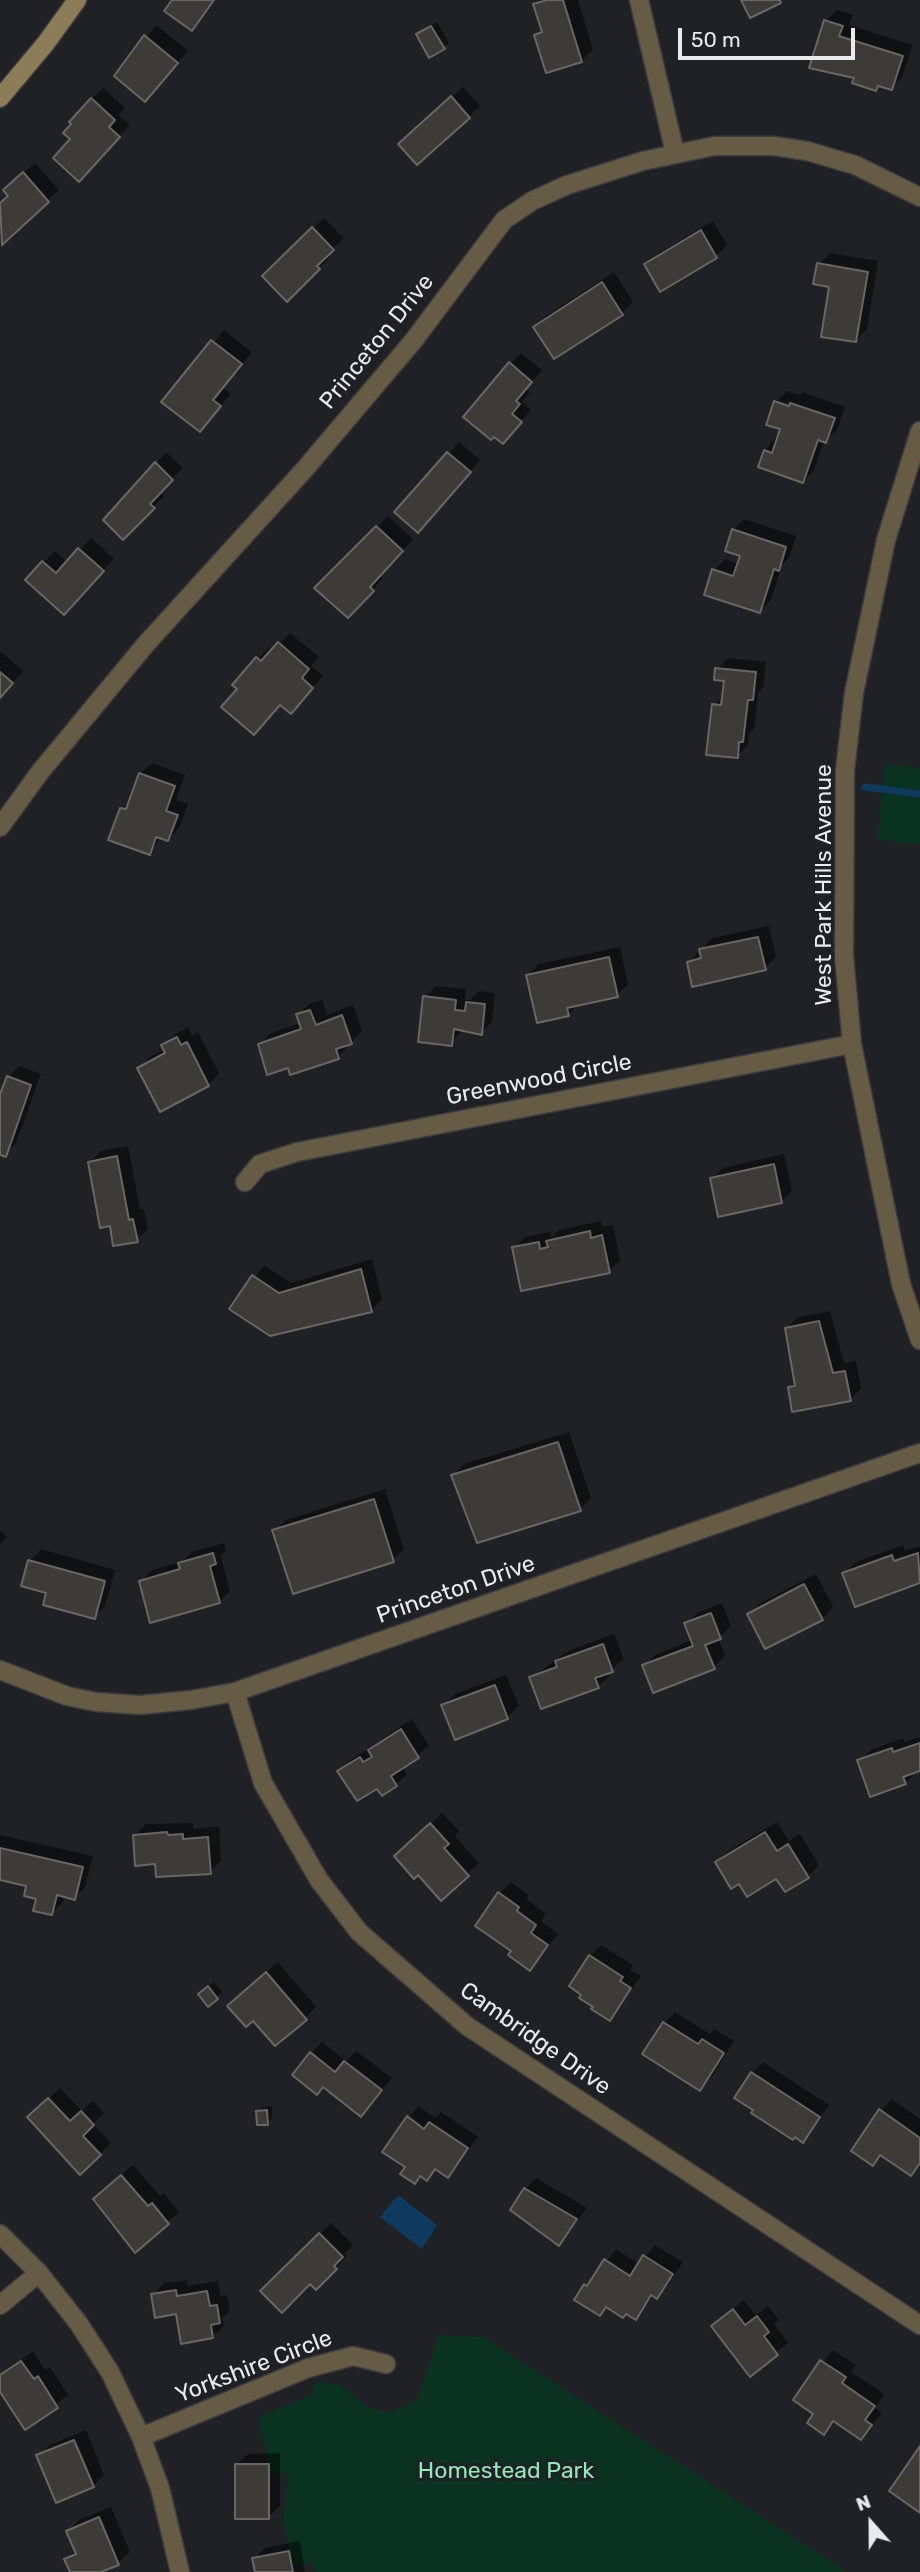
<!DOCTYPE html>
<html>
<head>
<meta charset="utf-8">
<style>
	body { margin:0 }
	#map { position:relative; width:920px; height:2572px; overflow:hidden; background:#1f2124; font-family:Rubik,sans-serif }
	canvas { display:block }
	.north { position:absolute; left:836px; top:2488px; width:70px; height:70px; -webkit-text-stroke:5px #1f2124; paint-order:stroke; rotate:339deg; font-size:19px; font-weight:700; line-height:28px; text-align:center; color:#e9ebed }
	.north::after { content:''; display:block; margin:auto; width:24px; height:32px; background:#e9ebed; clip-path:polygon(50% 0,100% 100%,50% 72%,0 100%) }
	.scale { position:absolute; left:678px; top:28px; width:177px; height:32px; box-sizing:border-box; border:4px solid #e9ebed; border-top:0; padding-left:9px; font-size:21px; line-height:24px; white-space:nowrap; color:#e9ebed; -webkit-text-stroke:5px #1f2124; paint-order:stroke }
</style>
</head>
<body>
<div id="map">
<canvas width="920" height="2572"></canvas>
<div class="north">N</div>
<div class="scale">50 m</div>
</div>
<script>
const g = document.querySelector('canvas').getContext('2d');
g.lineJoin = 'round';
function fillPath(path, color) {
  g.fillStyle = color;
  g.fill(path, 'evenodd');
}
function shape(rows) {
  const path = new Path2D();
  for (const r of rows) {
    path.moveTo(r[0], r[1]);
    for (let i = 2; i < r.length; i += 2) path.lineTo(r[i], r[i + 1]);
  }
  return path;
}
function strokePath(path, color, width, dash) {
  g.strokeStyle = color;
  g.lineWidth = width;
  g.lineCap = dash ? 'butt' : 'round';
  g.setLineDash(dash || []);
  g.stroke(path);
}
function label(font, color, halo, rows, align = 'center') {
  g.font = font + ' Rubik,sans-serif';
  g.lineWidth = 7;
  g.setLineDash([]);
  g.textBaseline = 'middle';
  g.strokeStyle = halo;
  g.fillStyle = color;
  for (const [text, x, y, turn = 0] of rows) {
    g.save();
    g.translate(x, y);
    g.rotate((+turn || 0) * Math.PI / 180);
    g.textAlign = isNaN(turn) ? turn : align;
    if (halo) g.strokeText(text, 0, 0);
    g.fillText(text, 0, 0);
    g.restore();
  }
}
fillPath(shape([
	[884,764,920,768,920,844,878,840],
	[439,2335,483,2337,847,2572,315,2572,312,2562,293,2565,283,2519,289,2473,272,2474,258,2418,315,2393,312,2385,323,2382,342,2386,368,2408,389,2413,417,2401]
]), '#093320');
fillPath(shape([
	[398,2195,437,2225,422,2249,380,2217]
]), '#0f3a60');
fillPath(shape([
	[540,0,578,0,593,50,581,61,536,35,543,29,535,5],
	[837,10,853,15,849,25,913,45,902,77,891,88,880,85,876,89,856,76,826,21],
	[437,22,449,43,444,48,418,34],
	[156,25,188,51,145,100,117,76],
	[463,87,480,106,469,117,412,133],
	[103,88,125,108,118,115,130,125,90,168,73,139,92,99],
	[35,163,59,190,2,243,0,204,10,196,16,179],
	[324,218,344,238,327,254,330,257,287,300,265,276],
	[713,221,727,245,716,256,661,289,646,265,657,254],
	[830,253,878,261,867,329,856,340,819,264],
	[614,272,633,302,622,313,535,327,546,316],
	[224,330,252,352,223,388,231,394,200,430,164,402],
	[521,353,542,370,526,389,530,392,522,402,531,410,503,442,510,364],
	[787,391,800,395,802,392,845,407,837,430,824,441,814,470,803,481,765,451,782,428,776,402],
	[459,442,480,460,429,519,397,512],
	[167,453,183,468,159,492,164,496,123,538,156,463],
	[388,516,413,539,379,575,383,578,359,605,317,588],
	[744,519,796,536,789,558,782,565,771,600,760,611,714,570,725,559,739,564,742,555,733,530],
	[91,538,114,559,75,601,28,579,55,551,68,563],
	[290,633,319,657,311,666,323,676,301,700,281,703,234,685,269,647,273,651],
	[0,651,23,671,0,697],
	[728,658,766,662,763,687,758,693,754,729,749,734,748,745,737,756,714,705,724,694,726,679,717,669],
	[152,763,185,775,176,800,188,804,179,828,168,839,162,837,149,853,122,809,131,799,140,774],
	[769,926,776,957,765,968,689,962,712,938],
	[620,947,628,984,617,995,579,1003,568,1015,528,975,539,964],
	[436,986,466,989,465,1000,470,1000,479,991,495,993,492,1022,481,1033,463,1029,451,1044,425,997],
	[322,1000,327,1015,353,1005,362,1031,338,1057,291,1073,289,1065,260,1044,271,1033,301,1023,298,1015,309,1004],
	[188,1027,192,1036,198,1032,219,1073,208,1085,160,1109,139,1068,150,1057,165,1049,163,1046,174,1035],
	[19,1066,41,1074,16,1143,5,1155,0,1153,0,1096,8,1077],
	[128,1146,140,1210,144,1209,148,1229,137,1240,111,1224,90,1162,101,1151],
	[784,1154,792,1191,781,1202,711,1179,723,1168],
	[601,1221,602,1227,613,1225,620,1260,609,1271,514,1248,525,1237,550,1232,551,1238,559,1230],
	[372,1259,382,1299,371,1311,232,1308,264,1265,291,1283],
	[830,1311,844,1363,856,1361,861,1389,850,1400,790,1388,796,1381,787,1328,798,1317],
	[569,1432,591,1498,580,1509,453,1475,464,1464],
	[385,1489,404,1549,393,1560,274,1531,286,1520],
	[0,1530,7,1537,0,1545],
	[224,1543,226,1551,221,1556,230,1591,219,1602,141,1581,152,1570,181,1562,192,1552],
	[903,1545,905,1551,920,1546,920,1581,856,1605,844,1573,856,1562],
	[41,1549,115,1570,105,1606,94,1617,48,1592,30,1561],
	[816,1574,833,1607,822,1619,749,1614,760,1603],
	[722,1603,731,1626,718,1638,725,1656,714,1667,644,1666,655,1655,692,1640,686,1624,697,1613],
	[614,1634,624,1659,608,1672,609,1676,598,1687,531,1678,568,1651],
	[506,1675,519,1706,507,1717,456,1737,444,1705,455,1694],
	[412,1719,429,1746,402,1767,407,1774,396,1785,378,1786,340,1771,351,1760],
	[920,1737,920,1769,905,1783,859,1761,871,1750,903,1738,904,1742],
	[442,1813,459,1831,455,1836,479,1863,442,1898,407,1845],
	[777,1822,789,1841,800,1834,819,1865,808,1876,777,1876,740,1882,717,1862,728,1851],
	[193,1823,194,1829,219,1826,221,1861,210,1872,157,1862,135,1835,146,1824],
	[0,1835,93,1856,85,1887,74,1898,64,1895,63,1902,52,1913,28,1885,0,1879],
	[511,1882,529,1895,526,1899,546,1914,541,1921,558,1934,530,1968,513,1951,500,1893],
	[601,1945,633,1965,630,1970,641,1976,610,2019,590,1956],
	[278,1962,316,2007,305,2018,254,2019,240,1995],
	[214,1982,222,1992,208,2004,205,1989],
	[675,2012,710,2034,714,2029,734,2041,711,2078,700,2089,664,2023],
	[322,2042,346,2061,356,2051,392,2078,372,2103,311,2053],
	[763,2062,829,2105,803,2140,752,2073],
	[60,2088,82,2111,93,2101,104,2113,93,2124,111,2143,100,2154,38,2110],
	[892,2099,920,2119,920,2165,911,2174,883,2154,873,2164,881,2110],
	[272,2106,272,2118,267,2123,258,2112,263,2107],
	[419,2106,435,2118,441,2112,478,2137,448,2175,437,2168,427,2178,422,2175,415,2182,407,2167,408,2117],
	[133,2165,160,2196,164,2193,179,2212,135,2251,106,2188],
	[536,2178,587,2208,559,2244,525,2189],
	[331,2223,353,2245,344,2254,347,2256,316,2287,311,2282,263,2291],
	[655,2245,683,2262,668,2285,657,2296,654,2295,636,2318,607,2306,599,2314,576,2299,616,2249,639,2264],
	[187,2280,188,2286,218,2281,220,2296,227,2295,230,2311,222,2318,224,2326,212,2337,153,2295,164,2283],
	[744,2300,756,2315,768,2306,779,2320,774,2324,788,2343,750,2375,713,2326],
	[833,2350,856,2365,851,2372,884,2394,875,2408,882,2413,861,2438,836,2421,824,2433,816,2413,795,2399],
	[33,2351,45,2370,50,2367,68,2395,25,2427,0,2389,0,2375],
	[86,2430,104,2475,93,2486,38,2456,50,2445],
	[280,2453,280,2506,268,2517,236,2465,248,2454],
	[111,2507,130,2552,118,2563,97,2572,72,2572,66,2559,76,2550,68,2531,79,2520],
	[300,2541,305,2572,257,2572,254,2559,265,2548]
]), '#0007');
strokePath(shape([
	[865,787,920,794]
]), '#0f3a60', 7);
const building = shape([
	[172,0,214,0,192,31,164,11,172,0],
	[547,0,563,0,582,62,546,73,534,35,542,32,533,4,547,0],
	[741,0,780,0,781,3,750,18,741,0],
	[824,20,843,26,839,36,903,56,892,90,878,86,876,91,852,83,854,78,809,68,824,20],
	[431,26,445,49,429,58,416,34,431,26],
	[144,35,178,63,145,102,114,76,144,35],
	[451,96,470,118,417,165,398,144,451,96],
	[91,98,115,120,109,127,120,137,79,182,53,158,70,139,63,133,71,124,69,122,91,98],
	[23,172,49,202,2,245,0,203,8,196,3,190,23,172],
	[312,227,334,250,317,266,320,269,287,302,262,276,312,227],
	[701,230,717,258,660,292,644,264,701,230],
	[817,263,868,272,856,342,821,337,829,287,813,284,817,263],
	[602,282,623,315,554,359,533,327,602,282],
	[211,340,242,364,213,400,221,406,200,432,161,402,211,340],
	[509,362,532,382,516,401,520,404,512,414,522,422,503,444,494,437,491,440,463,417,509,362],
	[774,401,789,406,790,403,835,418,826,443,818,440,803,483,758,467,764,450,772,453,780,429,766,425,774,401],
	[447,452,471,472,418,533,394,512,447,452],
	[155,462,173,480,150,504,155,508,123,540,103,520,155,462],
	[376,526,403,551,370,587,374,591,348,618,314,588,376,526],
	[732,529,786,547,779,571,774,569,760,613,704,595,712,569,733,576,740,556,725,551,732,529],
	[78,548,104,571,64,615,25,580,42,561,56,573,78,548],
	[278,642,309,669,302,678,313,688,291,714,280,705,254,735,221,707,237,689,232,685,256,657,261,661,278,642],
	[715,668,756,672,753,700,748,700,743,742,739,742,738,758,706,755,712,704,721,705,724,681,714,680,715,668],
	[0,672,13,683,0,698,0,672],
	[139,773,175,786,166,811,178,815,168,841,156,837,150,855,108,840,120,808,126,809,139,773],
	[758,937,766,970,692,987,687,962,701,958,699,949,758,937],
	[609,957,618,997,567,1008,569,1016,537,1023,526,975,609,957],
	[423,996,456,1000,455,1010,465,1011,466,1002,485,1004,482,1035,454,1029,452,1046,418,1042,423,996],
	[310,1010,316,1025,342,1015,352,1044,336,1049,339,1059,290,1075,288,1068,267,1075,258,1044,301,1029,296,1014,310,1010],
	[177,1037,181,1045,187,1042,209,1086,160,1112,137,1068,165,1053,161,1045,177,1037],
	[7,1076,31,1085,6,1157,0,1155,0,1094,7,1076],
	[117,1156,129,1220,133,1219,138,1242,113,1246,110,1226,100,1228,88,1162,117,1156],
	[774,1164,782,1203,718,1217,710,1178,774,1164],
	[590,1231,591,1238,602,1235,610,1273,521,1291,512,1247,539,1242,540,1249,548,1247,546,1241,590,1231],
	[361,1269,372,1312,270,1336,229,1309,252,1275,279,1293,361,1269],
	[819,1321,833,1373,845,1371,851,1401,792,1412,788,1387,795,1386,785,1328,819,1321],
	[558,1442,581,1511,477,1543,451,1475,558,1442],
	[374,1499,394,1562,293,1594,272,1530,374,1499],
	[213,1553,216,1564,210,1566,220,1603,150,1623,139,1581,180,1569,178,1563,213,1553],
	[918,1553,920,1583,855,1607,842,1573,892,1555,894,1561,918,1553],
	[28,1560,105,1581,95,1619,43,1605,46,1593,21,1586,28,1560],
	[804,1584,823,1620,765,1649,747,1614,804,1584],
	[711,1613,721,1639,705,1645,715,1669,653,1693,642,1665,693,1646,684,1623,711,1613],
	[603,1644,613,1672,595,1678,599,1688,541,1709,529,1677,557,1667,555,1661,603,1644],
	[495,1685,508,1719,455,1740,441,1705,495,1685],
	[401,1729,419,1758,391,1776,397,1786,382,1796,377,1789,357,1801,337,1771,360,1757,363,1762,372,1757,368,1750,401,1729],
	[920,1743,920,1771,903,1777,906,1784,870,1797,857,1760,892,1748,893,1752,920,1743],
	[430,1823,449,1844,444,1848,469,1876,441,1901,418,1875,414,1879,394,1856,430,1823],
	[167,1832,168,1835,183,1834,183,1839,208,1837,211,1874,156,1877,155,1864,135,1866,133,1835,167,1832],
	[765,1832,777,1851,788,1844,809,1878,785,1892,776,1879,747,1897,739,1884,731,1889,715,1862,765,1832],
	[0,1848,83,1867,75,1900,57,1895,52,1915,33,1911,36,1899,24,1896,26,1886,0,1880,0,1848],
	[498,1892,519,1907,517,1911,536,1925,531,1933,548,1945,530,1971,508,1955,511,1951,475,1926,498,1892],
	[589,1955,623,1977,620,1981,631,1988,610,2021,591,2009,593,2007,579,1998,581,1995,569,1986,589,1955],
	[266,1972,307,2020,275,2046,253,2021,246,2027,227,2006,266,1972],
	[208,1986,218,1999,208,2007,198,1994,208,1986],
	[663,2022,698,2044,702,2039,724,2053,700,2091,642,2054,663,2022],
	[310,2052,335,2072,344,2061,382,2090,361,2117,323,2087,317,2095,292,2075,310,2052],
	[751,2072,820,2117,803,2143,795,2137,793,2140,751,2113,753,2110,734,2098,751,2072],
	[48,2098,70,2121,81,2111,94,2125,83,2136,101,2155,80,2175,27,2117,48,2098],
	[879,2109,920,2138,920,2163,911,2176,880,2155,873,2166,851,2151,879,2109],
	[267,2110,268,2125,257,2125,256,2111,267,2110],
	[407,2116,424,2129,429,2122,468,2148,448,2178,435,2169,427,2181,420,2176,415,2184,400,2174,405,2167,382,2152,407,2116],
	[121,2175,148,2206,152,2203,169,2224,135,2253,93,2199,121,2175],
	[524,2188,577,2219,559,2246,510,2210,524,2188],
	[319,2233,343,2257,334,2266,337,2269,316,2290,310,2284,282,2313,260,2291,319,2233],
	[643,2255,673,2274,657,2299,651,2295,636,2320,626,2314,623,2318,606,2307,600,2316,574,2300,584,2284,587,2286,604,2259,630,2276,643,2255],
	[176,2290,177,2296,207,2291,210,2306,217,2305,220,2323,211,2325,213,2338,181,2344,176,2314,155,2318,151,2294,176,2290],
	[733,2309,745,2325,757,2316,769,2332,764,2336,778,2355,750,2377,711,2326,733,2309],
	[820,2360,846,2377,842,2383,875,2406,865,2420,872,2425,861,2440,833,2421,824,2435,807,2423,813,2414,793,2400,820,2360],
	[21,2361,34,2379,38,2376,58,2408,25,2430,0,2392,0,2375,21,2361],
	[74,2440,94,2487,56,2503,36,2455,74,2440],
	[920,2446,920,2513,889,2491,920,2446],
	[235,2464,269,2464,269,2519,235,2519,235,2464],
	[99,2517,119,2565,101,2572,70,2572,64,2559,76,2554,66,2531,99,2517],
	[289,2551,293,2572,255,2572,252,2558,289,2551]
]);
fillPath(building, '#3d3b38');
strokePath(building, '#696763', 2);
const street = shape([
	[639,0,675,153],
	[920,431,886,540,854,693,845,770,844,956,852,1044,901,1284,920,1340],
	[0,827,40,772,146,644,304,470,414,340,504,220,532,201,567,185,643,161,714,146,774,146,807,151,855,165,920,197],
	[245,1182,260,1164,297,1152,852,1044],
	[0,1670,67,1696,96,1702,140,1705,191,1700,235,1692,920,1453],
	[235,1692,263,1783,319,1880,359,1932,467,2026,920,2325],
	[0,2234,39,2273,79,2324,110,2372,141,2437,160,2488,180,2572],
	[0,2305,39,2273],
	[141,2437,308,2368,353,2356,386,2364]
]);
const secondary = shape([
	[0,98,46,43,77,0]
]);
strokePath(street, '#3b3d40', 21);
strokePath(secondary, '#3b3d40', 21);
strokePath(street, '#665b45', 18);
strokePath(secondary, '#8d7c58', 18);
label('23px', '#e9ebed', '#1f2124', [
	["Princeton Drive",377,342,-51],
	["West Park Hills Avenue",824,885,-90],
	["Greenwood Circle",539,1080,-11],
	["Princeton Drive",456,1590,-19],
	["Cambridge Drive",535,2039,35],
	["Yorkshire Circle",254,2367,-21]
]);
label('23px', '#8fe9b8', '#1f2124', [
	["Homestead Park",506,2471]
]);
</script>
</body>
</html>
